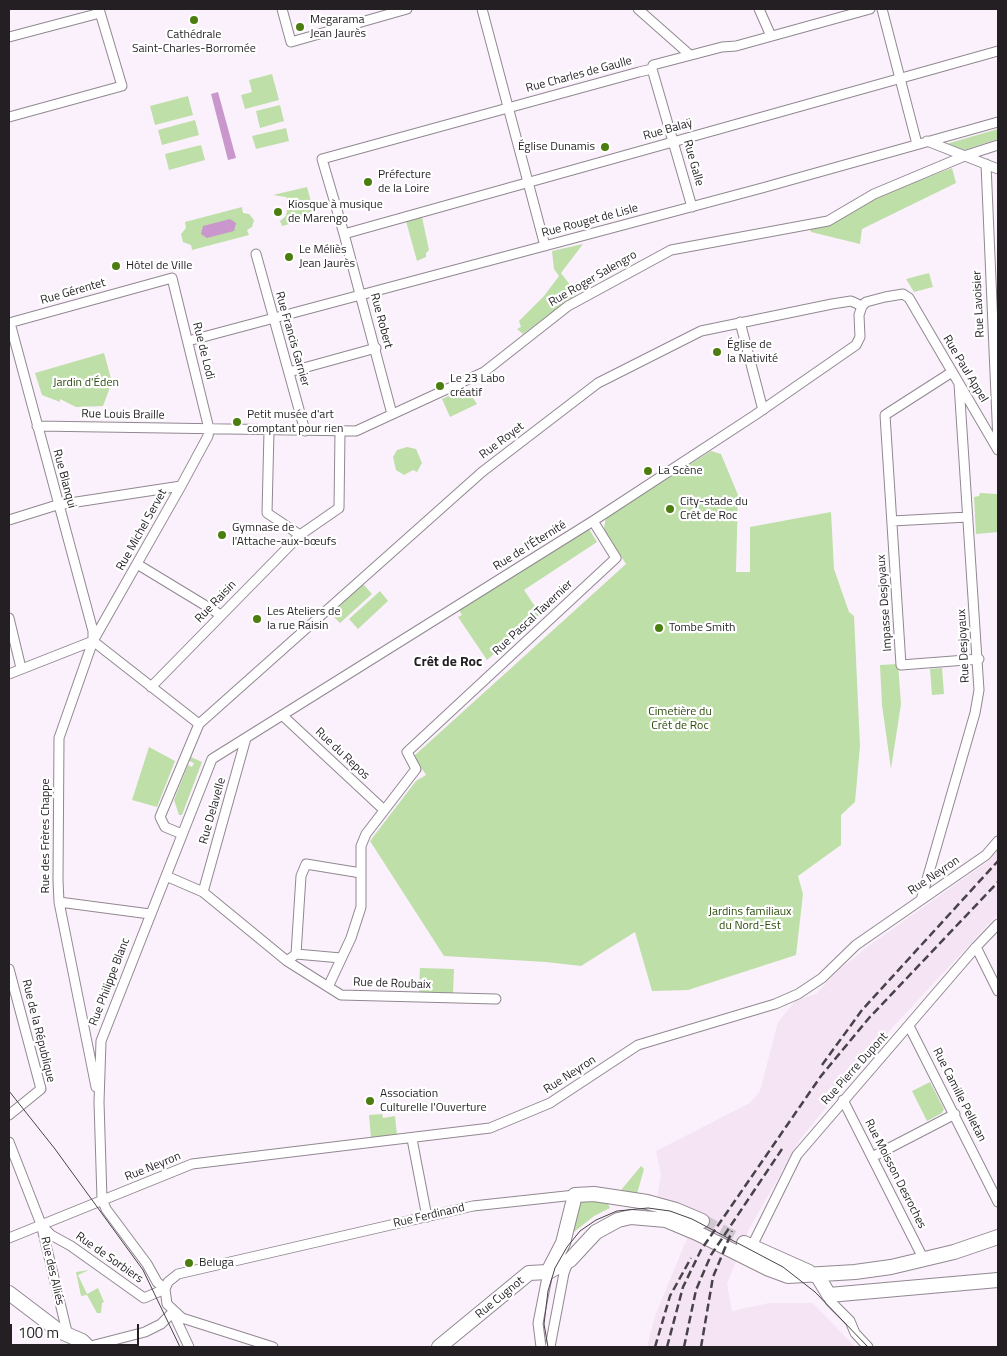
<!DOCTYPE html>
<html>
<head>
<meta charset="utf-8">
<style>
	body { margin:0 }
	#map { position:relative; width:1007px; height:1356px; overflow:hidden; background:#fbf1fc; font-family:"Titillium Web",sans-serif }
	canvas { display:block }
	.frame { position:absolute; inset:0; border:10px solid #231f23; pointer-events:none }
	.scale { position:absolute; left:10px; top:1324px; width:129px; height:22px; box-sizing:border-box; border:2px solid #231f23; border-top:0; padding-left:6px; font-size:15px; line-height:18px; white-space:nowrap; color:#231f23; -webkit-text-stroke:4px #fff; paint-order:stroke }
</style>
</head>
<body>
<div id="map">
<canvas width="1007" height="1356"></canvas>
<div class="frame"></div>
<div class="scale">100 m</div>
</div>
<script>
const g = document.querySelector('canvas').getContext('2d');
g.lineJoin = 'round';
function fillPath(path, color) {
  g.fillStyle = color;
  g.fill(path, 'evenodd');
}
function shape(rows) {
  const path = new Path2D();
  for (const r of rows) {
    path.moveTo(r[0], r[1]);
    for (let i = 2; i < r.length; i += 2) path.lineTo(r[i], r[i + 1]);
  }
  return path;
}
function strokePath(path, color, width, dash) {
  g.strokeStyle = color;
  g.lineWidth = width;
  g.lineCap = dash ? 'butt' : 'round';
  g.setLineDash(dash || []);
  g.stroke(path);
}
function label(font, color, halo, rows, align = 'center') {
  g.font = font + ' "Titillium Web",sans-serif';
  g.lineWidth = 4.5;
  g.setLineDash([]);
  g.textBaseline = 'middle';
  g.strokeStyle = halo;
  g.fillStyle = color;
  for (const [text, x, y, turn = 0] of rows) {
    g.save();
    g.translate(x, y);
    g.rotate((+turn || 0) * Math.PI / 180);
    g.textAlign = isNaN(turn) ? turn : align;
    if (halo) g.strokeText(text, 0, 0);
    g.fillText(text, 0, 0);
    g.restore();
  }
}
fillPath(shape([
	[998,846,998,914,892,1028,801,1138,749,1229,727,1284,732,1311,769,1303,813,1303,855,1347,647,1347,655,1316,698,1212,657,1198,661,1175,656,1151,750,1103,760,1091,778,1022,796,1000,816,994,840,969,870,945,987,862]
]), '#f4e4f4');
fillPath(shape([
	[272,74,279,100,245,109,241,95,252,92,249,80],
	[188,96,193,115,155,125,150,106],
	[280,105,284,121,260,128,256,111],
	[195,120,199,135,162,145,158,130],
	[286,128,289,141,256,149,252,136],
	[998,129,998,139,964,150,946,144],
	[201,145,205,160,169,170,165,154],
	[952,168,956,183,862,229,860,244,811,232,810,229,829,225,884,194],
	[307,187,315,217,282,226,280,221,286,216,287,210,294,208,286,197,273,195],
	[242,207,243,213,249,214,254,220,252,227,247,230,249,235,192,250,191,245,183,242,181,234,186,228,185,222],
	[422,217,429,250,426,253,426,257,417,261,406,221],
	[583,244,561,273,577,294,523,334,517,329,521,327,519,321,544,296,559,276,554,269,552,251],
	[929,273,933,287,914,292,906,279],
	[104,353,112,382,103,406,76,407,60,399,60,402,42,395,35,373],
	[466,388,477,404,450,417,442,399],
	[407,447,416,449,422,463,417,472,413,470,404,475,396,470,393,457,397,450],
	[711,451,721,454,738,495,736,572,750,572,750,527,831,512,834,569,849,612,854,616,860,746,855,802,841,815,841,845,798,876,803,894,796,955,688,990,652,991,635,932,581,966,546,962,444,956,370,841,416,781,426,775,414,756,626,564,605,532,604,528,606,517],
	[980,493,997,494,998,532,976,534,974,497,979,496],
	[589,529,597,542,524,590,540,614,487,660,458,617,462,615,459,610],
	[363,584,372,594,340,623,331,614],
	[380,591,388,601,358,629,349,619],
	[898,664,901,704,891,769,882,705,880,665],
	[942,668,944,694,932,695,930,669],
	[149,747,175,761,157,807,132,800],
	[191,757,202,762,182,815,179,815,174,800,188,765,192,767,194,763,189,761],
	[420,968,454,969,453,994,419,993],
	[930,1082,944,1109,942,1113,927,1121,912,1091],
	[382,1114,383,1118,395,1116,397,1135,371,1138,369,1115],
	[641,1166,644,1169,637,1194,621,1190],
	[584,1199,598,1200,608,1204,610,1208,594,1216,574,1232,572,1229,580,1202],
	[89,1270,78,1275,87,1294,98,1288,104,1302,102,1303,101,1313,97,1313,87,1295,81,1296,76,1272]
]), '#bedfa7');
fillPath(shape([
	[218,92,236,158,228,160,211,94],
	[230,219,236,223,234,231,207,238,201,234,203,226]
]), '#c997cb');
strokePath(shape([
	[702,1221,744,1243]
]), '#d0c7d1', 14, [14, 7]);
const street = shape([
	[282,9,291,42,407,9],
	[482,9,545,246],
	[638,9,690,55],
	[759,9,771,36],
	[882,9,917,144],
	[9,37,100,13],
	[652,69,692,207],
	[9,117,122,86,99,9],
	[927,141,998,169],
	[986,164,998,442],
	[344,234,998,51],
	[256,254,305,431],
	[862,306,866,302,885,297,903,294,909,298,998,450],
	[740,322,763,410],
	[9,323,172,278,209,429,208,436,181,486,93,641,59,738,58,880,59,902,96,1087],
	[10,323,93,631,93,641],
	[188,341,762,188,998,122],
	[289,372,376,348],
	[952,372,885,415,901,665,979,659],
	[392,414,344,234,322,159,639,72,652,69,653,65,722,47,736,46,870,9],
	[37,426,356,431,484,372,568,306,671,250,828,221,874,194,967,155,998,145],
	[269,431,267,513,300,535],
	[9,520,57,505,181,486],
	[892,521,968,517],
	[137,564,221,615],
	[9,618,21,668],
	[93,641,199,724],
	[9,674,93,641],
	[151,687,300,535,339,508,340,432],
	[282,715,384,810],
	[182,834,165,827,160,817,199,724,482,472,598,383,701,331,832,304,851,301,862,306],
	[166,876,203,892,287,961,341,995,496,999],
	[203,892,246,738],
	[921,900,975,713,979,690,959,384],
	[59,902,150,914],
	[976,947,998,991],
	[296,954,341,958],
	[287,961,296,954,301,876,306,864,361,873],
	[9,969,41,1089,9,1115],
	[328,987,351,938,361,907,361,846,366,834,416,769,407,752,616,558,593,521],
	[909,1026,998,1202],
	[843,1100,924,1260],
	[412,1139,427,1217],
	[9,1142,41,1224,68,1336],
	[872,1157,955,1114],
	[41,1225,51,1235,71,1246,144,1298,165,1289],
	[9,1238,192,1164,490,1128,550,1103,638,1045,775,1004,798,994,822,978,856,945,986,855,998,841],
	[752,1246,797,1155,976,947,998,924],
	[165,1289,157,1282,147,1264,106,1209,102,1199,99,1102,101,1041,212,759,593,521,755,415,856,345,860,337,859,315,862,306],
	[829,1295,830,1301,850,1321,855,1333,868,1347],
	[174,1315,189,1347],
	[87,1347,145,1332,161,1324,173,1312],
	[273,1347,182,1318,167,1304,165,1289,168,1282,178,1274,473,1206,575,1195],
	[541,1347,538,1323,548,1272],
	[550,1347,564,1273,569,1260]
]);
const secondary = shape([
	[744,1243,809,1272],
	[548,1272,563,1243,575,1195,594,1194,647,1202,676,1210,702,1221],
	[817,1275,829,1295,998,1280],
	[9,1293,59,1331,82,1341,88,1347],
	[439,1347,529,1273,548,1272,570,1260,596,1232,618,1220,631,1217,666,1220,697,1233,769,1269,788,1276,855,1272,891,1267,954,1252,998,1237]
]);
strokePath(street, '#918891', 11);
strokePath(secondary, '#918891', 16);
strokePath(street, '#fff', 9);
strokePath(secondary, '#fff', 14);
strokePath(shape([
	[9,1091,55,1149,143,1270,180,1347],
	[548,1347,544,1324,548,1291,555,1268,567,1247,580,1231,596,1220,617,1211,648,1208,670,1211,692,1219,783,1267,815,1292,868,1347]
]), '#484348', 1);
strokePath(shape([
	[822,1065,862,1010,998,861],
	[655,1347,670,1296,691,1258],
	[667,1347,683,1287,701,1250,821,1076,869,1018,998,882],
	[684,1347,696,1290,711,1255,782,1149],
	[701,1347,713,1277,732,1231]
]), '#484348', 2.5, [8, 4]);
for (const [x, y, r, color] of [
	[194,20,5,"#4b7e0e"],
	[300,27,5,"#4b7e0e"],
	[605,147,5,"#4b7e0e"],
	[368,182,5,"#4b7e0e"],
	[278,212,5,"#4b7e0e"],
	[289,257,5,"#4b7e0e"],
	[116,266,5,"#4b7e0e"],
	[717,352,5,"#4b7e0e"],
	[440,386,5,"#4b7e0e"],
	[237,422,5,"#4b7e0e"],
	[648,471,5,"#4b7e0e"],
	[670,509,5,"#4b7e0e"],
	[222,535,5,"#4b7e0e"],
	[257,619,5,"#4b7e0e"],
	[659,628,5,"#4b7e0e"],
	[370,1101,5,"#4b7e0e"],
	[189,1263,5,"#4b7e0e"]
]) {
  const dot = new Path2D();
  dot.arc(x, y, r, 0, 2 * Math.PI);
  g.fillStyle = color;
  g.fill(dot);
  strokePath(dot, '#fff', 2);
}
label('12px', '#231f23', '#fff', [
	["Megarama",310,20],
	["Jean Jaurès",310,34],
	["Cathédrale",194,35,"center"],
	["Saint-Charles-Borromée",194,49,"center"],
	["Église Dunamis",595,147,"right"],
	["Préfecture",378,175],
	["de la Loire",378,189],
	["Kiosque à musique",288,205],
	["de Marengo",288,219],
	["Le Méliès",299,250],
	["Jean Jaurès",299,264],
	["Hôtel de Ville",126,266],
	["Église de",727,345],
	["la Nativité",727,359],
	["Le 23 Labo",450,379],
	["créatif",450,393],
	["Petit musée d'art",247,415],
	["comptant pour rien",247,429],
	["La Scène",658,471],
	["City-stade du",680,502],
	["Crêt de Roc",680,516],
	["Gymnase de",232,528],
	["l'Attache-aux-bœufs",232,542],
	["Les Ateliers de",267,612],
	["la rue Raisin",267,626],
	["Tombe Smith",669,628],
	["Association",380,1094],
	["Culturelle l'Ouverture",380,1108],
	["Beluga",199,1263]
], 'left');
label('12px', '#231f23', '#fff', [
	["Rue Charles de Gaulle",579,75,-15],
	["Rue Balaÿ",668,130,-16],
	["Rue Galle",693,163,74],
	["Rue Rouget de Lisle",590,221,-15],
	["Rue Roger Salengro",593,279,-30],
	["Rue Gérentet",73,292,-16],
	["Rue Lavoisier",979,304,-93],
	["Rue Robert",381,321,75],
	["Rue Francis Garnier",292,339,74],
	["Rue de Lodi",203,351,76],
	["Rue Paul Appel",965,369,59],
	["Rue Louis Braille",123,415,1],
	["Rue Royet",502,441,-37],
	["Rue Blanqui",64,479,75],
	["Rue Michel Servet",142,530,-61],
	["Rue de l'Éternité",530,546,-32],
	["Rue Raisin",216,602,-46],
	["Impasse Desjoyaux",885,603,-94],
	["Rue Pascal Tavernier",533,618,-43],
	["Rue Desjoyaux",964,646,-93],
	["Rue du Repos",342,754,43],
	["Rue Delavelle",213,811,-74],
	["Rue des Frères Chappe",46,836,-90],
	["Rue Neyron",934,876,-34],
	["Rue Philippe Blanc",110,982,-69],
	["Rue de Roubaix",392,984,2],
	["Rue de la République",38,1031,76],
	["Rue Pierre Dupont",855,1069,-48],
	["Rue Neyron",570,1075,-33],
	["Rue Camille Pelletan",959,1095,63],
	["Rue Neyron",153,1167,-22],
	["Rue Moisson Desroches",895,1174,63],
	["Rue Ferdinand",429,1216,-13],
	["Rue de Sorbiers",109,1258,35],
	["Rue des Alliés",52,1271,77],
	["Rue Cugnot",500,1298,-39]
]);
label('12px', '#2d4c0c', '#fff', [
	["Jardin d'Éden",86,383],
	["Cimetière du",680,712],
	["Crêt de Roc",680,726],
	["Jardins familiaux",750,912],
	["du Nord-Est",750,926]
]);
label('bold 14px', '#231f23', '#fff', [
	["Crêt de Roc",448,663]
]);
</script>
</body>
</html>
